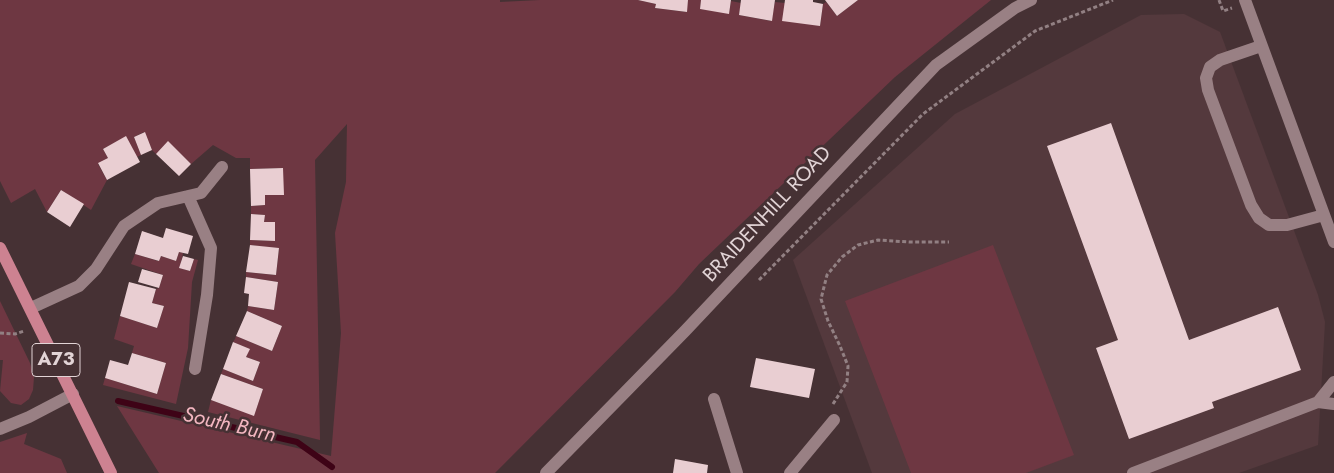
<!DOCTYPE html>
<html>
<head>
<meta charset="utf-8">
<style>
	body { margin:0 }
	canvas { display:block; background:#463134 }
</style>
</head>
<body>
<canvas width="1334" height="473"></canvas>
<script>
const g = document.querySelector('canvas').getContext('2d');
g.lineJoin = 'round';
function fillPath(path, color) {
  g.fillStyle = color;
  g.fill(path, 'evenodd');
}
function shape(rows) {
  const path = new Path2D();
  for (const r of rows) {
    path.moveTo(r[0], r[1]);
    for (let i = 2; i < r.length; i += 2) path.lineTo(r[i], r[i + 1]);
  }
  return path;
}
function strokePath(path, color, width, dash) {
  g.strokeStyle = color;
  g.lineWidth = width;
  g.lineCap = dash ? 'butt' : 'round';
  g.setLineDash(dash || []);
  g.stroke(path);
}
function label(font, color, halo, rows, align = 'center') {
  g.font = font + ' Jost,sans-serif';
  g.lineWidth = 5;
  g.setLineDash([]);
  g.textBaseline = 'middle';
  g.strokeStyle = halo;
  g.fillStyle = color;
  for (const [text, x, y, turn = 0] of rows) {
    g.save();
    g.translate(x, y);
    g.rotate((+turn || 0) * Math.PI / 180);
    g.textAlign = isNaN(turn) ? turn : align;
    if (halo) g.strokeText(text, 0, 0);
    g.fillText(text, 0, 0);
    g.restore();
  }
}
fillPath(shape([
	[1184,14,1220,32,1318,295,1325,322,1318,445,1239,473,872,473,793,260,955,114,1141,15]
]), '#54393d');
fillPath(shape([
	[0,0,500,0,500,2,540,0,638,0,656,4,655,8,686,12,688,0,701,0,700,9,729,13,731,1,741,3,739,15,771,21,775,2,785,3,820,26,823,4,826,2,837,16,858,0,991,0,895,77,699,264,675,292,495,473,159,473,117,406,331,456,341,333,335,233,346,182,347,124,315,160,320,440,208,412,211,400,254,415,263,389,221,374,223,369,253,381,260,362,246,357,249,349,233,342,235,339,236,336,272,351,282,326,247,311,248,306,274,310,278,282,246,277,246,272,276,275,279,249,250,245,250,240,274,241,275,222,264,222,265,215,251,214,251,206,265,205,265,195,283,195,283,168,250,169,250,158,236,158,213,145,191,164,168,142,156,154,152,150,144,132,134,137,141,155,137,157,126,137,103,149,108,158,98,164,107,180,91,210,61,190,47,212,35,189,11,203,0,181],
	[993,245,1074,455,1026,473,911,473,845,301],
	[179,252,183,253,180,268,190,271,194,259,198,260,192,282,188,348,176,404,103,385,105,378,157,394,166,363,132,353,134,346,114,339,120,316,157,328,164,306,152,303,156,289,159,288,163,275,131,264,135,254,158,261,161,256,176,261],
	[0,301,30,363,34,377,33,390,29,399,21,405,11,403,0,391,3,360,0,360],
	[27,433,24,444,61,459,67,473,0,473,0,442]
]), '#6e3742');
strokePath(shape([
	[118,401,297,442,332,467]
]), '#3e0316', 6);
fillPath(shape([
	[638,0,688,0,687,12,655,8,656,4],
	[701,0,731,0,729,14,700,9],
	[741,0,775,0,772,21,739,15],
	[785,0,813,0,813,2,823,4,820,26,782,21],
	[825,0,858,0,837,16],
	[1111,123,1189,340,1278,307,1301,370,1212,402,1214,408,1129,439,1096,348,1118,340,1047,146],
	[145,132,152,150,141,155,134,137],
	[126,136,140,162,107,180,98,163,108,158,103,149],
	[168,141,191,164,179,176,156,154],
	[283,168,284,195,265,195,265,205,251,206,250,169],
	[61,190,84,204,70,227,47,212],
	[251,214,265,215,264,222,275,222,275,241,250,240],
	[166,228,193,236,188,254,179,252,176,261,161,256,159,261,135,254,142,231,163,238],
	[250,245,279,248,276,275,246,272],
	[183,256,194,259,190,271,179,268],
	[142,269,163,275,159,288,138,282],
	[246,277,278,282,274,310,248,306,249,294,244,293],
	[129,282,156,289,152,303,164,306,157,328,120,316],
	[247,311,282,326,272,351,236,336],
	[233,342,250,349,246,357,260,362,253,381,223,369],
	[132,353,166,363,157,394,105,378,110,360,128,365],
	[756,358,815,369,809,398,750,387],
	[221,374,263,389,254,416,211,400],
	[675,459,708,465,707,473,673,473]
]), '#e9ced2');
strokePath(shape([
	[1219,0,1223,11,1232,8],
	[759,280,923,114,1035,31,1113,0],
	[0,333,15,334,24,331],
	[833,404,847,382,848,366,840,346,828,321,821,299,827,275,842,257,858,245,878,240,909,242,949,242]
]), '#928083', 3, [4, 2.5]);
strokePath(shape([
	[1245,0,1334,242],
	[1261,46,1220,60,1210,67,1206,78,1208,90,1251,205,1259,218,1269,225,1287,225,1324,215],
	[188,196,211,248,207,295,195,369],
	[31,308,79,286,96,269,124,226,158,203,201,193,222,167],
	[714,399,737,473],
	[1318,402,1334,382],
	[0,429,29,417,73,394],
	[546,473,685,331,936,65,1015,8,1031,0],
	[790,473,834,420],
	[1133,473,1318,402,1334,404]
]), '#998084', 12);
strokePath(shape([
	[0,248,111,473]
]), '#cd8291', 12);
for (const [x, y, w] of [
	[56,360,48]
]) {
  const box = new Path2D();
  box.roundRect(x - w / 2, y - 16.5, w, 33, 4);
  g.fillStyle = '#463134';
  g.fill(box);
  strokePath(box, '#e2d4d6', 1);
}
label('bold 19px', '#e2d4d6', null, [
	["A73",56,360]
]);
label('20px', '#e2d4d6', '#463134', [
	["BRAIDENHILL ROAD",768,215,-47]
]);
label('italic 21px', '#f3b6c0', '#463134', [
	["South Burn",229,426,13]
]);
</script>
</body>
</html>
